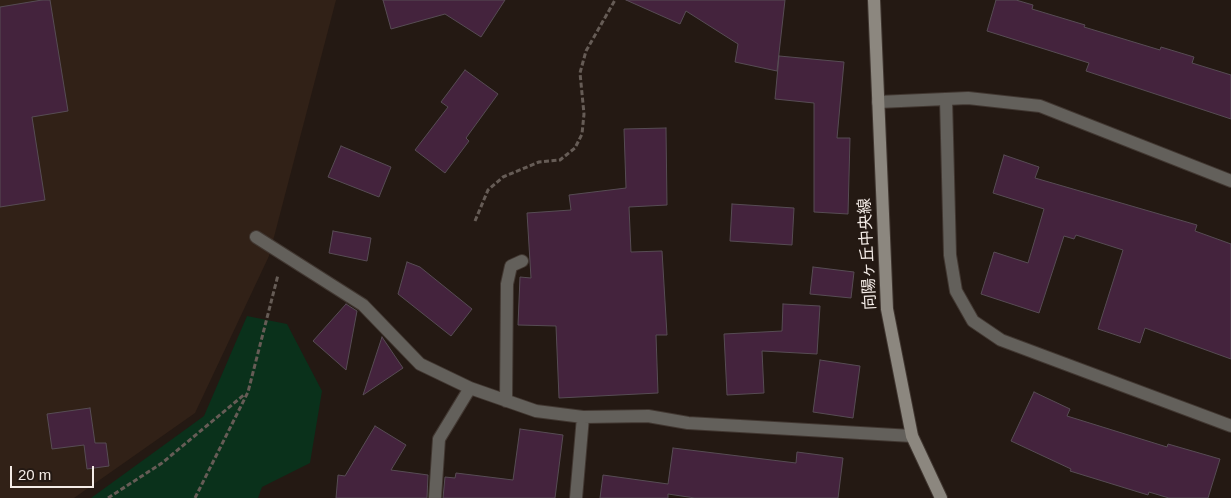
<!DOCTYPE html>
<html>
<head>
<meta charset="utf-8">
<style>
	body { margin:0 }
	#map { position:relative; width:1231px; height:498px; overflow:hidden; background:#241913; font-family:Helvetica,sans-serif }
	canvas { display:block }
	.scale { position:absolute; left:10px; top:466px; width:84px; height:22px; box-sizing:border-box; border:2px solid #f4ece7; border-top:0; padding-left:6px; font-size:15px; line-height:18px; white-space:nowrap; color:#f4ece7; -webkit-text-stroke:4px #241913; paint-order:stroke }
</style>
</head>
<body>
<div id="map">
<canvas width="1231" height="498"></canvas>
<div class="scale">20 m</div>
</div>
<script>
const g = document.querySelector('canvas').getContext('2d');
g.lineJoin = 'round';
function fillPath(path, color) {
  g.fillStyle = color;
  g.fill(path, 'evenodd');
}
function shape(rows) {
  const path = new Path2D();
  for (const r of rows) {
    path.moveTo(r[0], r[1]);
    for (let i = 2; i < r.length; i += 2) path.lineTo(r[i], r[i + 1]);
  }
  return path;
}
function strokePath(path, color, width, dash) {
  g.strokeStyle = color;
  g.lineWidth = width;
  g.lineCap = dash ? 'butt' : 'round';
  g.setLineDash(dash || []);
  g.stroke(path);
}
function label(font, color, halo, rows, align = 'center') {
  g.font = font + ' Helvetica,"Noto Sans JP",sans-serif';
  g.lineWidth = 4.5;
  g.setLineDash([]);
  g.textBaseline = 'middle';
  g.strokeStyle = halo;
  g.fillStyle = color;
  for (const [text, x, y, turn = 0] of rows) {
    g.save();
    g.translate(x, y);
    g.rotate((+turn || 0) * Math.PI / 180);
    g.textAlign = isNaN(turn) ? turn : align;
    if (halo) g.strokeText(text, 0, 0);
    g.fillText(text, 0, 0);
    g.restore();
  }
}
fillPath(shape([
	[0,0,336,0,269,256,195,413,74,498,0,498]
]), '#312117');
fillPath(shape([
	[247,316,287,324,322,391,310,463,262,487,258,498,91,498,204,416]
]), '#0a311b');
const building = shape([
	[42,0,50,0,68,111,32,117,45,200,0,207,0,7,42,0],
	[383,0,505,0,481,37,445,14,391,29,383,0],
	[626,0,785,0,777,71,735,62,738,44,686,11,680,24,626,0],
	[996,0,1016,0,1033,5,1032,9,1085,25,1084,27,1160,50,1161,47,1194,57,1192,63,1231,75,1231,119,1086,71,1089,63,987,31,996,0],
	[779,56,844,62,837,138,850,138,848,214,814,212,814,103,775,99,779,56],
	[465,70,498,94,466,138,469,141,445,173,415,150,448,107,441,102,465,70],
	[666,128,667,205,629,207,631,252,662,251,667,335,656,335,658,393,559,398,556,326,518,325,520,277,531,278,527,213,571,210,569,195,626,188,624,129,666,128],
	[341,146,391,167,379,197,328,177,341,146],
	[1004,155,1039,167,1035,178,1197,225,1195,231,1231,244,1231,359,1145,328,1140,343,1098,329,1123,250,1076,235,1074,239,1064,236,1039,313,981,294,994,252,1028,263,1044,209,993,193,1004,155],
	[732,204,794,208,792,245,730,241,732,204],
	[333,231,371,238,367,261,329,253,333,231],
	[407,262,420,267,472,309,451,336,398,294,407,262],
	[813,267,854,272,851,298,810,294,813,267],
	[346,304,357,311,346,370,313,341,346,304],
	[783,304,820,306,817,354,762,351,764,393,727,395,724,334,782,331,783,304],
	[382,337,403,368,363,395,382,337],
	[820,360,860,366,853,418,813,412,820,360],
	[1034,392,1070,409,1067,416,1167,447,1168,444,1220,459,1208,498,1169,498,1149,492,1148,495,1070,471,1071,469,1011,441,1034,392],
	[90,408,95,443,106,443,109,466,87,469,84,445,52,449,47,414,90,408],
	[375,426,406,445,391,470,428,475,427,498,336,498,338,475,345,476,375,426],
	[520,429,563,435,555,498,443,498,445,477,455,478,456,473,513,480,520,429],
	[673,448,796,463,797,452,843,458,838,498,695,498,668,494,668,498,600,498,603,475,668,484,673,448]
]);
fillPath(building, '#44233d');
strokePath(building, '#574c54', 1);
const street = shape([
	[946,99,950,255,956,291,973,321,1001,340,1231,426],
	[878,102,968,98,1040,106,1231,181],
	[256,237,363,305,420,364,470,388],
	[506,401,507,284,511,266,522,261],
	[435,498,439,439,470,388,536,411,583,417,648,416,688,423,912,436],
	[576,498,583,417]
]);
const secondary = shape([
	[874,0,887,309,912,436,941,498]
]);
strokePath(street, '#413731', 14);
strokePath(secondary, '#413731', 14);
strokePath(shape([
	[475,221,488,190,503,177,539,162,560,160,575,148,582,134,584,114,580,73,586,51,615,0],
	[108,498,162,463,245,394],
	[195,498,248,392,278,275]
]), '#665c56', 3, [5, 2.5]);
strokePath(street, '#63605b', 12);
strokePath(secondary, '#8c877f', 12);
label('16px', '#f4ece7', '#241913', [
	["向陽ヶ丘中央線",868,254,-93]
]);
</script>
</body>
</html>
